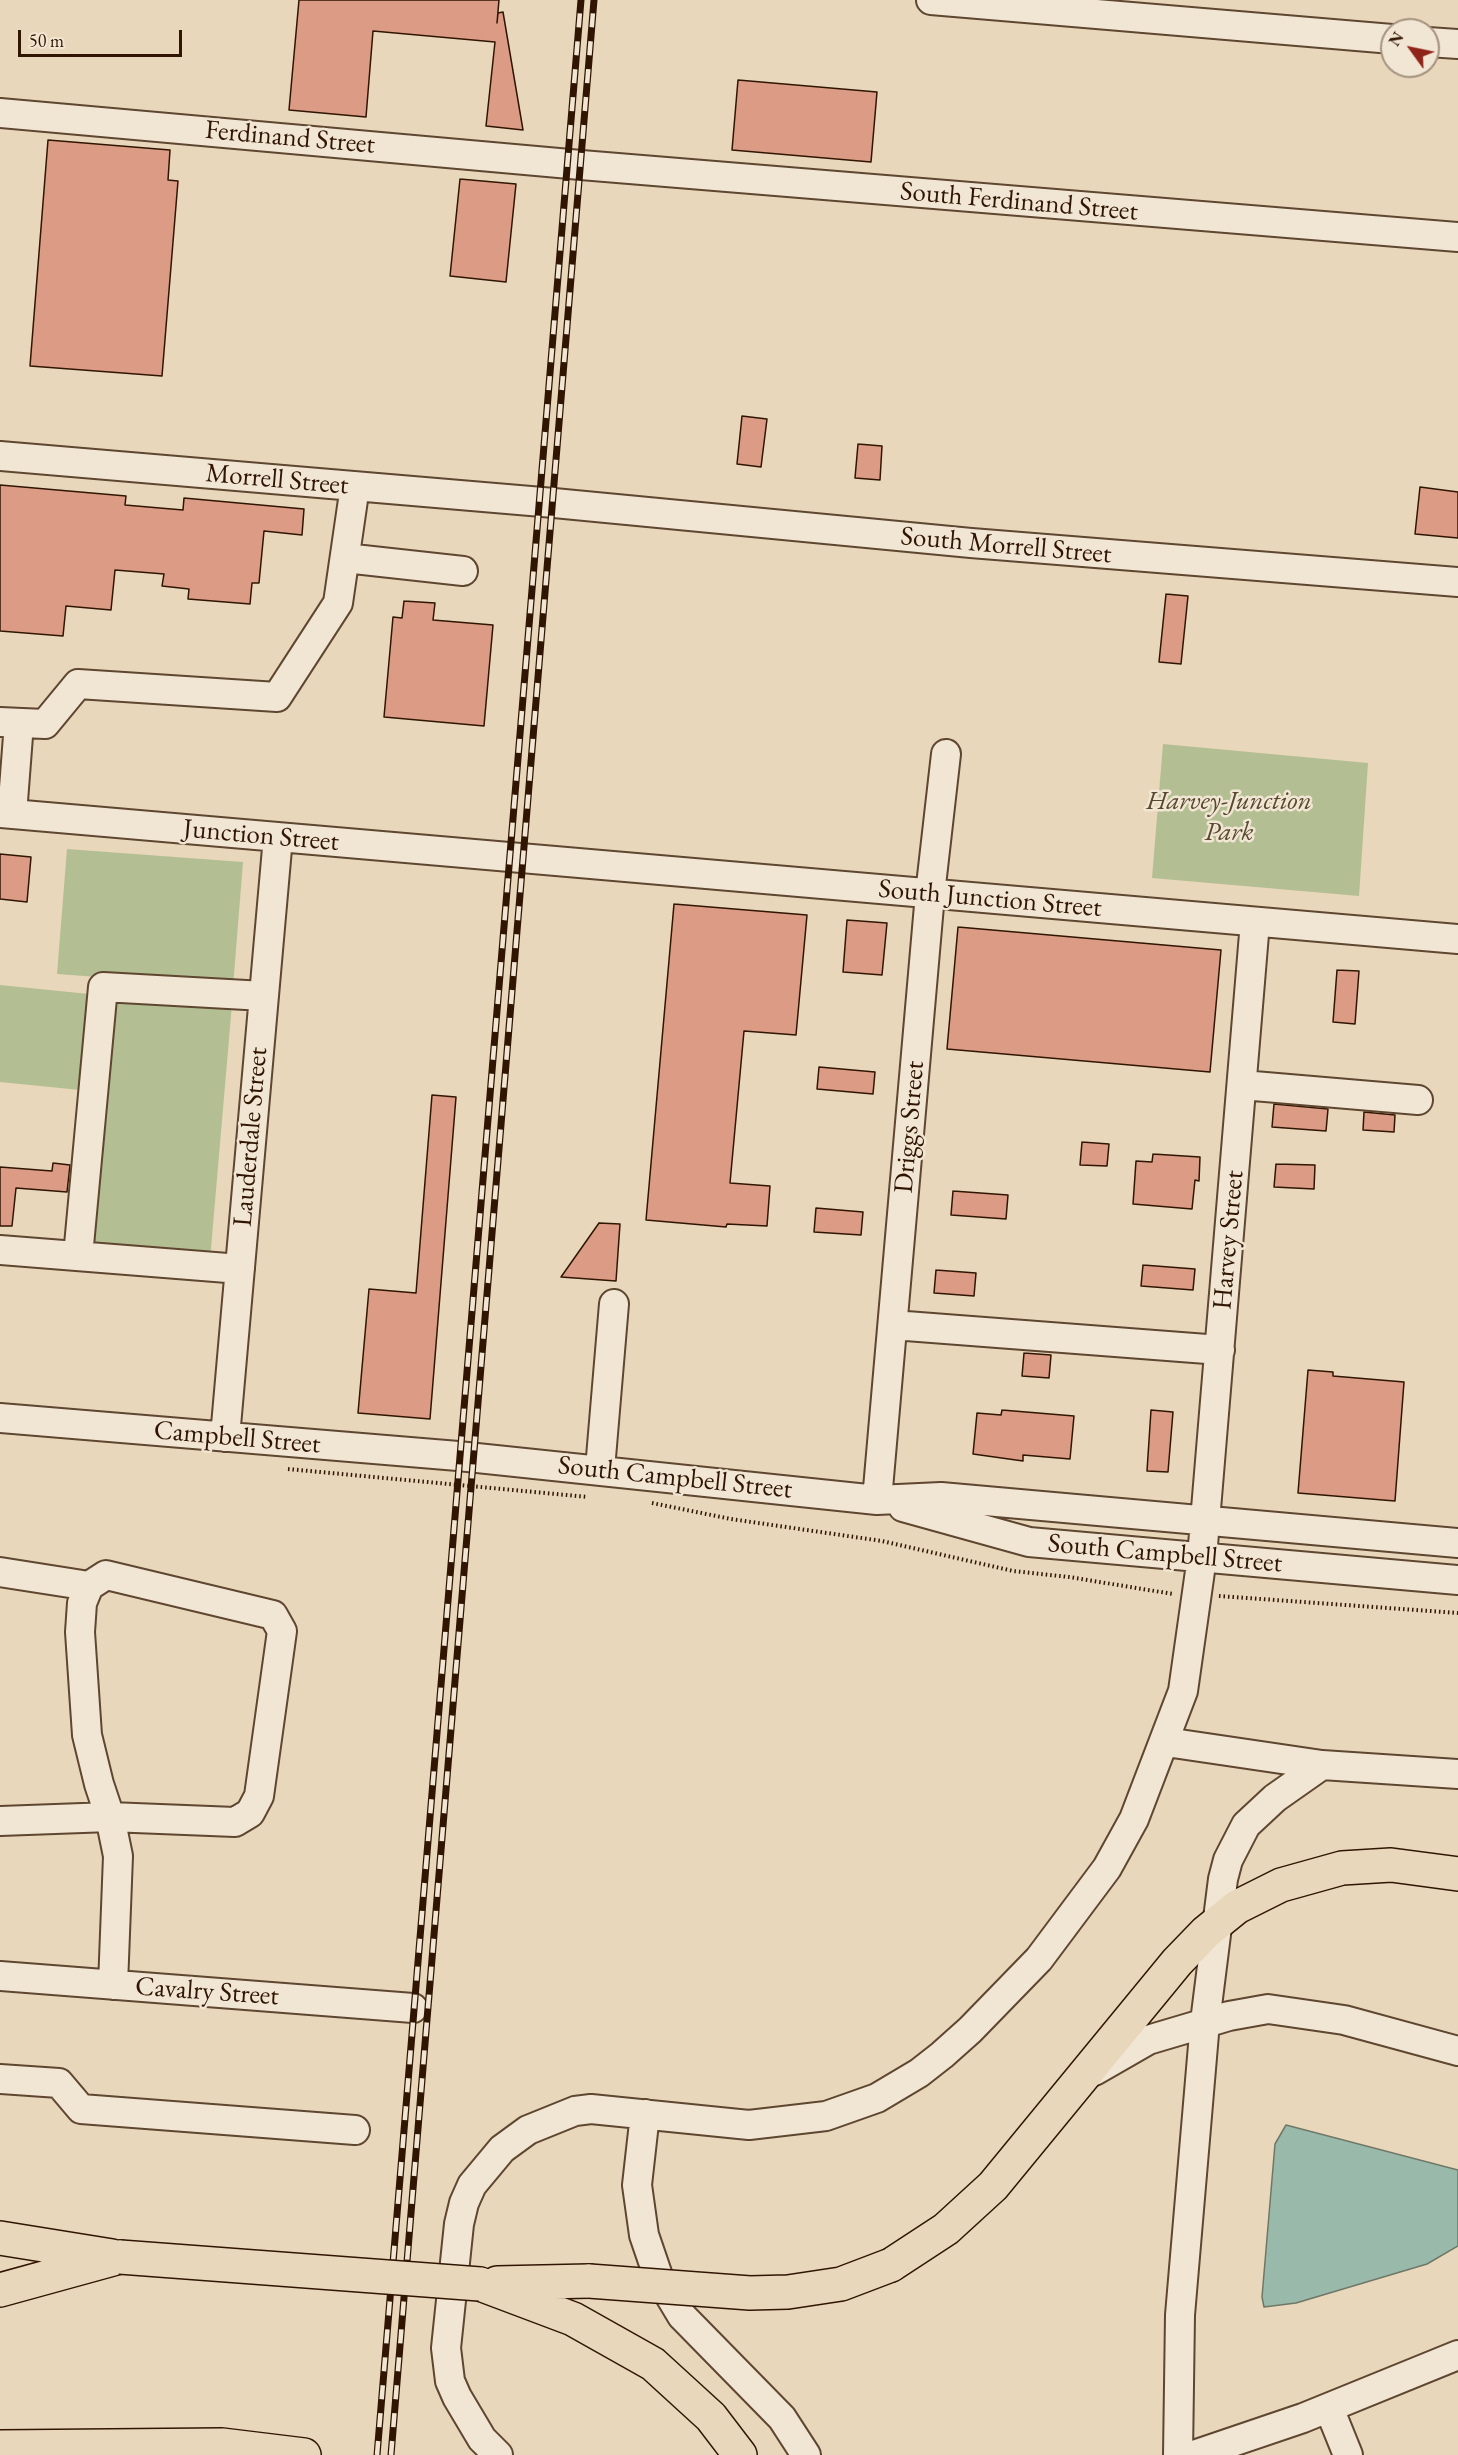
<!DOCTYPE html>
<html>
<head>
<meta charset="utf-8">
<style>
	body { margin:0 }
	#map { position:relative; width:1458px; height:2455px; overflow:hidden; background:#e9d7bb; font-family:"EB Garamond",serif }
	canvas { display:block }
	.north { position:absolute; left:1380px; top:18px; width:60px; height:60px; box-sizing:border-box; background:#f1e5d3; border:2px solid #a4927f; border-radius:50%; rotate:303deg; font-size:16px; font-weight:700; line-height:24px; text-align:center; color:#301602 }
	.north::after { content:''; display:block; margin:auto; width:21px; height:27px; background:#8f2418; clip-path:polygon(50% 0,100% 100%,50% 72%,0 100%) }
	.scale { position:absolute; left:18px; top:30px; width:164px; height:27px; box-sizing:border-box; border:3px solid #301602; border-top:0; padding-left:8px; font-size:18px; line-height:21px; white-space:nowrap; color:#301602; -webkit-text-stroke:4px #f1e5d3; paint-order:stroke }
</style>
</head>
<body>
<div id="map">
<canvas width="1458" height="2455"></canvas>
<div class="north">N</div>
<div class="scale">50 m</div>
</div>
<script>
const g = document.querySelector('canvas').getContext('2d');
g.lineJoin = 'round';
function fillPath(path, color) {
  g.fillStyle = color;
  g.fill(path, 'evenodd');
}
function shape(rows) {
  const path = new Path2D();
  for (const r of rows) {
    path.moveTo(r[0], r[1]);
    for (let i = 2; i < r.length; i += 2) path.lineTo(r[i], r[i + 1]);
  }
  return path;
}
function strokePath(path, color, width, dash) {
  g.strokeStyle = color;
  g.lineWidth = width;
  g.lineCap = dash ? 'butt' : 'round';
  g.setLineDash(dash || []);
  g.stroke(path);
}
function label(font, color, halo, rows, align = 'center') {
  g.font = font + ' "EB Garamond",serif';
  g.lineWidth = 5;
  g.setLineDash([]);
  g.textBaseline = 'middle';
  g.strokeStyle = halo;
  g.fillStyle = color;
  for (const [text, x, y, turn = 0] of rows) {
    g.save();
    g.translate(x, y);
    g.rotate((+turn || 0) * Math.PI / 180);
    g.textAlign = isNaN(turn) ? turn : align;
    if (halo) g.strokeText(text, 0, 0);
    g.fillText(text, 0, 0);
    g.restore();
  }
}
fillPath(shape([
	[1163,744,1368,763,1359,896,1152,878],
	[67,849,243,862,233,987,57,974],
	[0,985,89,994,80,1090,0,1082],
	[109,993,232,1004,210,1260,87,1250]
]), '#b3bf93');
const water = shape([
	[1286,2125,1458,2170,1458,2246,1427,2264,1296,2303,1264,2307,1262,2297,1275,2144,1286,2125]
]);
fillPath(water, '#99baab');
strokePath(water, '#6f7867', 1.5);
const building = shape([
	[299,0,499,0,497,23,498,13,503,12,523,130,486,126,495,42,373,31,366,117,289,110,299,0],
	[738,80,877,92,871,162,732,150,738,80],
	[48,140,170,150,168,180,178,181,162,376,30,366,48,140],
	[460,179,516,184,506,282,450,276,460,179],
	[742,416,767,419,761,467,737,464,742,416],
	[858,444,882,446,880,480,855,478,858,444],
	[0,485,126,496,125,505,183,510,184,498,304,509,302,535,264,531,259,583,252,583,250,604,188,599,189,589,162,586,164,574,115,570,111,610,66,606,63,636,0,631,0,485],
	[1420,487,1458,492,1458,538,1415,534,1420,487],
	[1166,594,1188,596,1181,664,1159,662,1166,594],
	[404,601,435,603,433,620,493,625,484,726,384,717,393,617,402,618,404,601],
	[0,854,31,857,27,902,0,899,0,854],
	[674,904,807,915,796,1035,744,1031,730,1183,770,1186,767,1226,727,1224,726,1227,646,1220,674,904],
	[847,920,887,923,882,975,843,972,847,920],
	[958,927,1221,950,1210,1072,947,1049,958,927],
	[1337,970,1359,971,1355,1024,1333,1022,1337,970],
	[819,1067,875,1072,873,1094,817,1089,819,1067],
	[432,1095,456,1097,430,1419,358,1413,369,1289,416,1293,432,1095],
	[1274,1104,1328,1109,1326,1131,1272,1127,1274,1104],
	[1364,1112,1395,1115,1394,1132,1363,1130,1364,1112],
	[1082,1142,1109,1144,1107,1166,1080,1165,1082,1142],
	[1153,1154,1200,1157,1199,1181,1195,1180,1192,1209,1133,1204,1136,1161,1152,1162,1153,1154],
	[53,1163,70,1165,67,1192,16,1188,12,1226,0,1226,0,1167,52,1171,53,1163],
	[1276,1164,1315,1165,1314,1189,1274,1187,1276,1164],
	[953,1191,1008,1195,1006,1219,951,1215,953,1191],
	[816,1208,863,1212,861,1235,814,1232,816,1208],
	[599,1223,620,1224,616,1281,561,1277,599,1223],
	[1143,1265,1195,1269,1193,1290,1141,1286,1143,1265],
	[936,1270,976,1273,974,1296,934,1293,936,1270],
	[1024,1353,1051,1355,1049,1378,1022,1376,1024,1353],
	[1308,1370,1333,1372,1333,1376,1404,1382,1395,1501,1298,1493,1308,1370],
	[1002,1410,1074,1416,1070,1459,1023,1455,1023,1461,973,1454,977,1413,1001,1415,1002,1410],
	[1151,1410,1173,1412,1168,1472,1147,1471,1151,1410]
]);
fillPath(building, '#db9b84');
strokePath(building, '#301602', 1.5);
const minor = shape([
	[931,0,1392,39],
	[1428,42,1458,44],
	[0,113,581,165,1458,237],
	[0,456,554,503,971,543,1458,582],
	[345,558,463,571],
	[0,722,45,724,78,684,277,697,338,603,355,486],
	[0,813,1458,939],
	[12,814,19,723],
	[1242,1085,1418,1100],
	[0,1250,240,1269],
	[78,1256,103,987,264,996],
	[893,1325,1220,1350],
	[0,1418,458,1456,877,1500,941,1497,1458,1543],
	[225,1437,278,837],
	[600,1469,614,1304],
	[877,1500,930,894,946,754],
	[903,1507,1029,1542,1458,1580],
	[0,1572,89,1586],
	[1166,1742,1322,1765,1458,1774],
	[0,1821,110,1817,235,1822,250,1813,259,1796,282,1631,273,1615,106,1575,89,1586,82,1603,80,1632,87,1735,99,1784,110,1817,118,1856,113,1985],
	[0,1976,413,2008],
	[1094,2071,1148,2040,1229,2016,1268,2009,1344,2020,1458,2051],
	[0,2079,59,2083,81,2109,355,2130],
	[645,2114,637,2185,644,2235,658,2276,682,2316,782,2418,806,2455],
	[1329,2408,1348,2455],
	[498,2455,482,2439,457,2397,450,2381,446,2348,459,2224,464,2203,472,2185,502,2149,528,2130,575,2111,591,2109,749,2125,826,2116,877,2098,919,2073,942,2055,970,2030,1039,1959,1107,1868,1134,1819,1183,1691,1202,1557,1255,922],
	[1178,2455,1180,2315,1205,2022,1223,1879,1228,1860,1246,1825,1275,1798,1322,1765],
	[1194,2455,1303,2418,1458,2355]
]);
const highway = shape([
	[0,2238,112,2256],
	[891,2265,946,2229,993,2186,1177,1962,1206,1932,1237,1907,1281,1885,1342,1868,1391,1865,1458,1874],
	[497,2283,589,2281],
	[480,2284,573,2319,653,2364,711,2417,740,2455],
	[0,2290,120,2257],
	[0,2447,222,2445,304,2455]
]);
strokePath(minor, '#5e4630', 32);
strokePath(highway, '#301602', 36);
strokePath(shape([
	[288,1469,588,1497],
	[652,1503,731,1519,882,1541,1013,1571,1069,1577,1173,1594],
	[1219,1596,1458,1613]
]), '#301602', 4, [1.5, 3]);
strokePath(minor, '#f1e5d3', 28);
strokePath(highway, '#e9d7bb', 33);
const rail = shape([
	[377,2455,581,0],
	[391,2455,594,0]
]);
strokePath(rail, '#301602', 7);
strokePath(rail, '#f1e5d3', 4.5, [14]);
const highwayBridge = shape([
	[120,2257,480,2284],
	[589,2281,750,2293,788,2292,841,2284,891,2265]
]);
strokePath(highwayBridge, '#301602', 36, []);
strokePath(highwayBridge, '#e9d7bb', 33);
label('27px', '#301602', '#f1e5d3', [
	["Ferdinand Street",290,138,5],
	["South Ferdinand Street",1019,202,5],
	["Morrell Street",277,480,5],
	["South Morrell Street",1006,546,5],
	["Junction Street",261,836,5],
	["South Junction Street",990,899,5],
	["Driggs Street",910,1127,-85],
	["Lauderdale Street",251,1137,-85],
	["Harvey Street",1229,1240,-85],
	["Campbell Street",237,1438,5],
	["South Campbell Street",675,1478,6],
	["South Campbell Street",1165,1554,5],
	["Cavalry Street",207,1992,4]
]);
label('italic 27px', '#57492e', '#f1e5d3', [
	["Harvey-Junction",1229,802],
	["Park",1229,833]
]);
</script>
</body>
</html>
